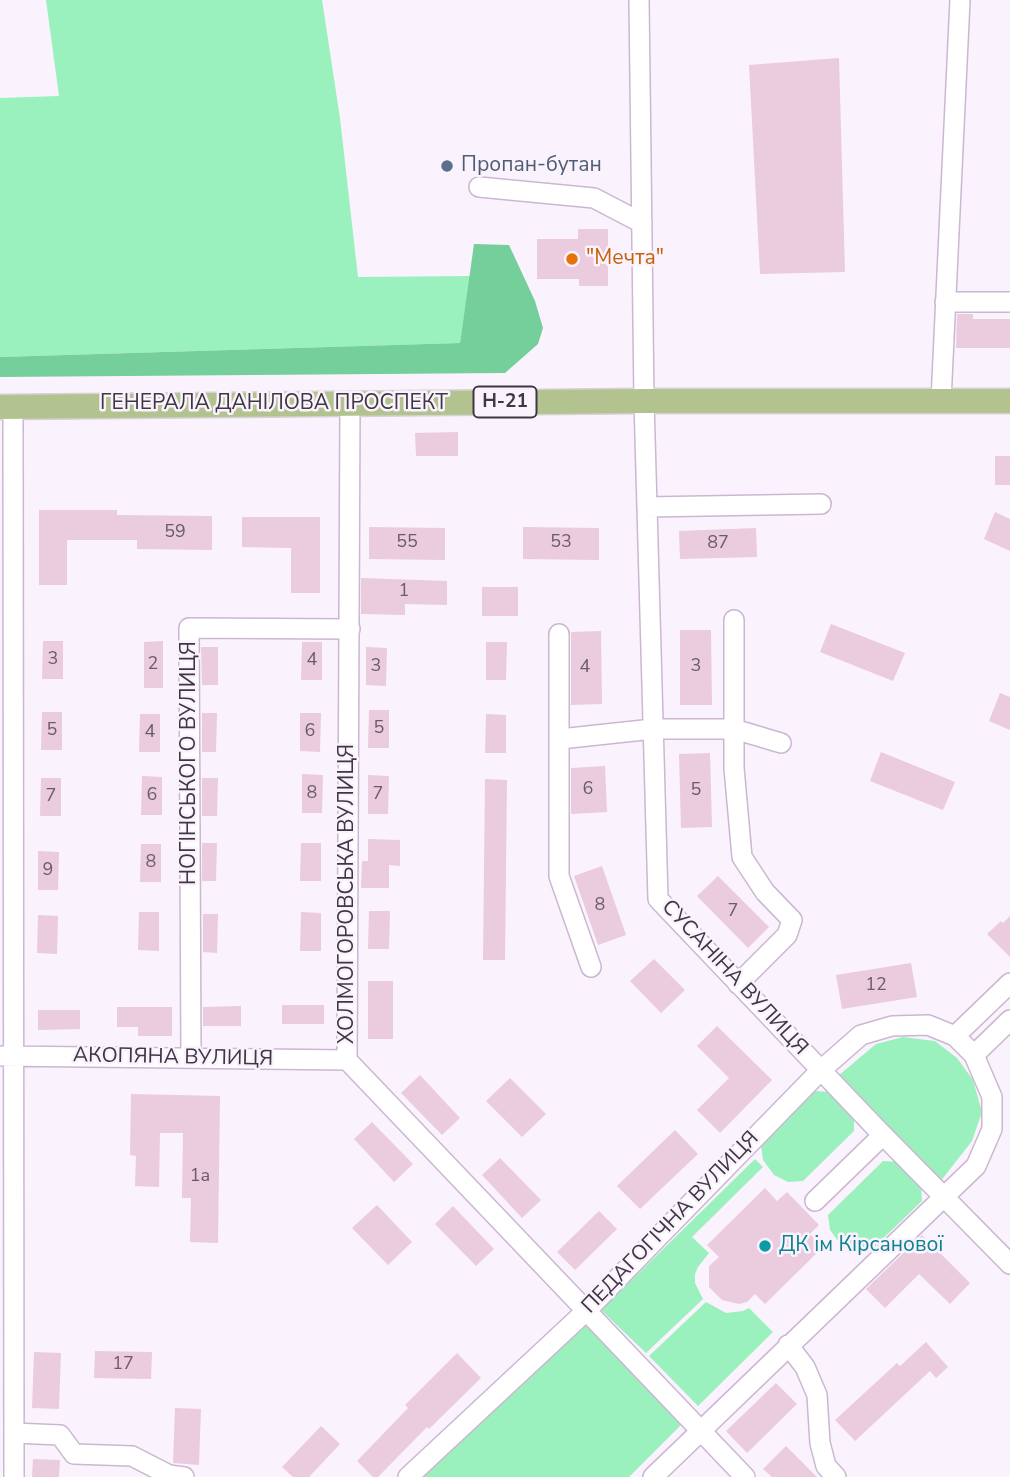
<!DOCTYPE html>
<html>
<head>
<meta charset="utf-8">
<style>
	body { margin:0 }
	canvas { display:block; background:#faf2fd }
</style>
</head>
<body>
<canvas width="1010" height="1477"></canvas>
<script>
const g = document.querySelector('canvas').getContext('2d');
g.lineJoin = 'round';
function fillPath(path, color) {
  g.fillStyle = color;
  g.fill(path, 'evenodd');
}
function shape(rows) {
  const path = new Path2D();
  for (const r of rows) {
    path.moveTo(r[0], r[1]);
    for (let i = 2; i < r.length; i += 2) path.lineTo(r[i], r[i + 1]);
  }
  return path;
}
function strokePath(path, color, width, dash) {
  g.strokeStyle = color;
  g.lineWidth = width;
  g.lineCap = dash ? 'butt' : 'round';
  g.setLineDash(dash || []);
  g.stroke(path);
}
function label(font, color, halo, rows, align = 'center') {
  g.font = font + ' "Nunito Sans",sans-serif';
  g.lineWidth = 5;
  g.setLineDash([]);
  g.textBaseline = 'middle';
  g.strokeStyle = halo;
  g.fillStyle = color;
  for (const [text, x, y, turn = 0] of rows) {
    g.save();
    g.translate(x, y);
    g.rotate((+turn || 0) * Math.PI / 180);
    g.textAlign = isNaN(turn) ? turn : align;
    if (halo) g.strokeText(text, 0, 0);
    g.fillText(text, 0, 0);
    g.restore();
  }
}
fillPath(shape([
	[46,0,322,0,340,118,358,277,470,276,460,343,0,357,0,98,59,96],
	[903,1037,935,1041,957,1058,973,1080,982,1112,972,1141,940,1182,838,1076,876,1044],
	[815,1091,831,1092,854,1116,854,1131,803,1181,788,1182,774,1175,763,1160,761,1145],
	[755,1159,763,1167,692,1237,709,1253,698,1267,695,1274,695,1283,703,1299,646,1353,601,1310],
	[883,1161,899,1162,921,1186,922,1201,870,1251,855,1252,841,1245,830,1230,828,1215],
	[706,1302,726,1313,743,1311,749,1308,773,1332,698,1406,649,1356],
	[583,1323,683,1423,629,1477,421,1477]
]), '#9bf1be');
fillPath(shape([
	[474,244,509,245,535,301,543,328,538,344,505,373,0,377,0,357,460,343]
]), '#74cf9b');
fillPath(shape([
	[839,58,845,272,760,274,749,65],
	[578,229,608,229,608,286,579,286,579,279,537,279,537,239,578,239],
	[957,314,973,314,973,319,1010,319,1010,348,956,348],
	[458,432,458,456,416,456,415,433],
	[995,456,1010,456,1010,485,995,485],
	[39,510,117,510,117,515,212,516,212,550,137,549,137,540,67,540,67,585,39,585],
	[995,512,1010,519,1010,551,984,539],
	[242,517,320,517,320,593,291,593,291,548,242,547],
	[369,527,445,528,445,560,369,559],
	[523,527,599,528,599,560,523,559],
	[756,528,757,557,680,559,679,531],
	[361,578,447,581,447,605,405,604,405,615,361,614],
	[482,587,518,587,518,616,482,616],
	[831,624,905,653,893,681,820,652],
	[680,630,711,630,712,705,680,705],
	[601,631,602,704,571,705,571,632],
	[43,641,63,641,63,679,42,679],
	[163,641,163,688,144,688,144,642],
	[302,642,322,642,322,680,301,680],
	[486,642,507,642,506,680,486,680],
	[201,647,218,647,218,685,202,685],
	[366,647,387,648,386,686,366,685],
	[1000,693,1010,697,1010,730,989,721],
	[369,710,389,710,389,748,368,748],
	[42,712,62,712,62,750,41,750],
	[202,713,217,713,216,752,202,752],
	[300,713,321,713,320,752,300,751],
	[140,714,160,714,160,752,139,752],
	[486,714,506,715,506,753,485,753],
	[881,752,955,782,943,810,870,781],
	[710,753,712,827,681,828,679,754],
	[605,766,607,812,571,814,571,768],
	[302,774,323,775,322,813,302,813],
	[368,775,389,776,388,814,368,814],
	[142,776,162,777,162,815,141,815],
	[41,778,61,778,61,816,40,816],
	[202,778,218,778,217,816,202,816],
	[485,779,507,780,505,960,483,960],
	[368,839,400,840,400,866,389,865,389,888,361,888,362,861,368,861],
	[202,843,217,843,216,881,202,881],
	[301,843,321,843,321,881,300,881],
	[141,844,161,844,161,882,140,882],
	[38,851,59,852,58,890,38,890],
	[602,866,626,935,598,945,574,876],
	[718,876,769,927,748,948,697,896],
	[369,911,390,911,389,949,368,949],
	[139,912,159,912,159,951,138,950],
	[301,912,321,913,321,951,300,951],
	[203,914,218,914,217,953,203,952],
	[38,915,58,916,57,954,37,953],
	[1010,916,1010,957,987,934,1001,921,1003,923],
	[654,959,685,990,661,1013,630,981],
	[911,963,917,997,842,1009,836,975],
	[368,981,393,981,393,1039,368,1039],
	[282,1005,324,1005,324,1024,282,1024],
	[241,1006,241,1026,203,1026,203,1007],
	[117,1007,172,1007,172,1036,138,1036,138,1027,117,1027],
	[38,1010,80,1010,80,1029,38,1030],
	[717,1026,772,1080,720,1133,697,1110,729,1078,697,1046],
	[420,1075,460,1118,442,1135,401,1093],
	[510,1078,546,1114,522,1137,486,1101],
	[131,1094,220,1096,218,1243,190,1242,191,1198,182,1198,183,1133,160,1133,159,1187,135,1186,136,1156,130,1155],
	[372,1122,413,1164,394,1182,354,1139],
	[675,1130,698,1154,640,1209,617,1186],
	[500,1158,541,1200,522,1218,482,1175],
	[765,1188,777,1201,787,1192,819,1225,810,1234,823,1247,765,1304,755,1294,747,1302,739,1304,722,1300,709,1287,709,1266,719,1257,707,1245],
	[377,1205,412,1242,388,1265,352,1228],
	[453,1206,494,1249,476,1266,435,1224],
	[599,1211,617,1229,575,1270,557,1252],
	[922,1235,970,1283,950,1304,919,1274,885,1308,866,1289],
	[926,1342,948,1367,936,1378,930,1371,855,1441,835,1420,897,1363,900,1366],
	[95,1351,152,1352,151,1379,94,1378],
	[34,1352,61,1353,59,1409,32,1408],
	[457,1353,481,1378,429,1429,427,1427,378,1477,373,1477,357,1461,408,1408,405,1405],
	[776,1383,797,1404,747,1453,726,1431],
	[175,1408,201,1409,199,1465,173,1463],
	[321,1426,340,1444,309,1477,293,1477,282,1467],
	[786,1446,817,1477,772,1477,763,1469],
	[33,1459,60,1460,59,1477,32,1477]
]), '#ebcbde');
const minor = shape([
	[639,0,644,401,658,899,876,1128,1010,1264],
	[479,187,594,198,642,223],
	[945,302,1010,302],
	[941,401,960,0],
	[350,404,347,1060,745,1477],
	[13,407,14,1477],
	[647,507,821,504],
	[734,620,734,768,742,857,765,892,792,920,787,935,738,984],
	[559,634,559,876,591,967],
	[560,739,653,729,734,729,781,743],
	[955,1036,1010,983],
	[974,1055,1010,1020],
	[2,1056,347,1060],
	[191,1058,189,628,350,629],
	[815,1201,883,1135],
	[788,1345,805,1367,817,1395,820,1443,826,1466,836,1477],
	[14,1433,60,1435,74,1454,132,1456,169,1475,184,1477],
	[408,1477,585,1312,821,1070,861,1035,892,1026,928,1025,955,1036,974,1055,992,1097,992,1129,976,1166,653,1477]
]);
const major = shape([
	[0,407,644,401,1010,401]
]);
strokePath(minor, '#ccb7d2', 22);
strokePath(major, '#d5d3d5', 27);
strokePath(minor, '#fff', 19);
strokePath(major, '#b3c38f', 24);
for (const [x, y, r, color] of [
	[447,166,7,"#5c6f8a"],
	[572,259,7,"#e8710a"],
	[765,1246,7,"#0f9aa8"]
]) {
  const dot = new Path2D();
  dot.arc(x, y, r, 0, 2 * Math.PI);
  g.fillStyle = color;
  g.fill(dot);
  strokePath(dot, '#faf2fd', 2.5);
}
label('18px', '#6a5c69', null, [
	["59",175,533],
	["55",407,543],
	["53",561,543],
	["87",718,544],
	["1",404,592],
	["3",53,660],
	["4",312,661],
	["2",153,665],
	["3",376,667],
	["3",696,667],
	["4",585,668],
	["5",379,729],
	["5",52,731],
	["6",310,732],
	["4",150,733],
	["6",588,790],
	["5",696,791],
	["8",312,794],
	["7",378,795],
	["6",152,796],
	["7",51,797],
	["8",151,863],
	["9",48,871],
	["8",600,906],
	["7",733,912],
	["12",876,986],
	["1а",200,1177],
	["17",123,1365]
]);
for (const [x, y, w] of [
	[505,402,63]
]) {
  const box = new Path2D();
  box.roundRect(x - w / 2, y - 15.5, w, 31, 5);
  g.fillStyle = '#faf2fd';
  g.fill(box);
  strokePath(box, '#3f3742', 2);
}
label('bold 19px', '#3f3742', null, [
	["Н-21",505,402]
]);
label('21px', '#4e5e75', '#faf2fd', [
	["Пропан-бутан",461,166]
], 'left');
label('21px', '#c56008', '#faf2fd', [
	["\"Мечта\"",586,259]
], 'left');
label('21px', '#3f3742', '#faf2fd', [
	["ГЕНЕРАЛА ДАНІЛОВА ПРОСПЕКТ",274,404],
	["НОГІНСЬКОГО ВУЛИЦЯ",190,763,-90],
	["ХОЛМОГОРОВСЬКА ВУЛИЦЯ",348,894,-90],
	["СУСАНІНА ВУЛИЦЯ",734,978,47],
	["АКОПЯНА ВУЛИЦЯ",173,1058,1],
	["ПЕДАГОГІЧНА ВУЛИЦЯ",671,1223,-46]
]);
label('21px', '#0d838f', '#faf2fd', [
	["ДК ім Кірсанової",779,1246]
], 'left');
</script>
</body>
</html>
